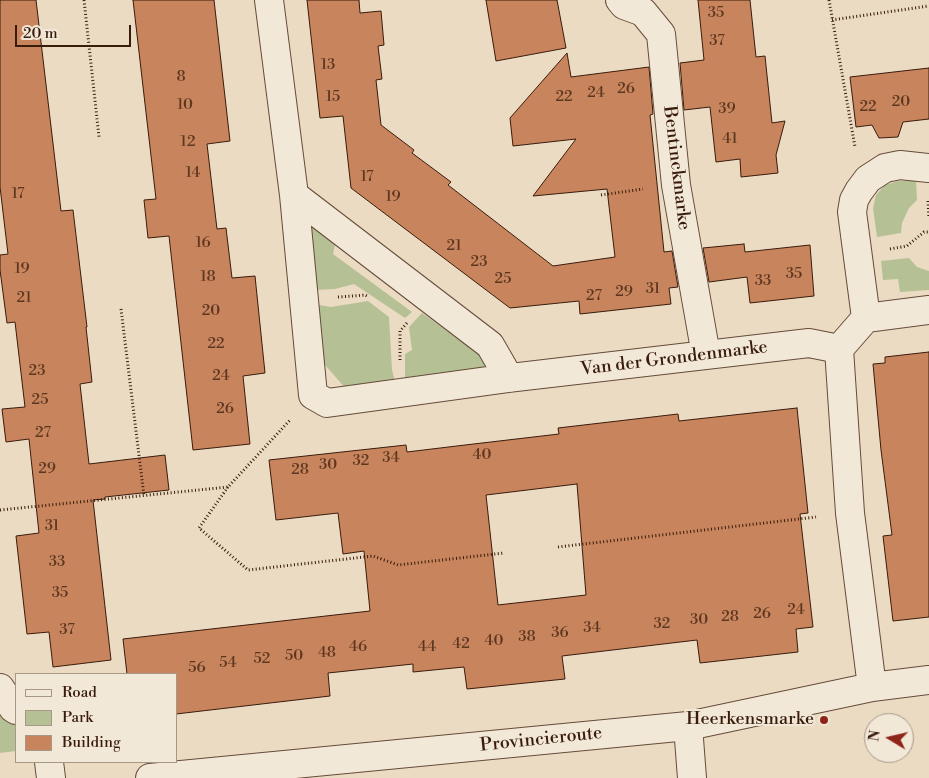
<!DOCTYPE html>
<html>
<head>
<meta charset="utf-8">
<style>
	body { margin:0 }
	#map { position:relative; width:929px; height:778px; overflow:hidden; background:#ebdbc3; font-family:"Libre Bodoni",serif }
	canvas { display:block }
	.legend { position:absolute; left:15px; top:673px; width:162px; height:90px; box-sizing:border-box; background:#f2e8d8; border:1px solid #a89686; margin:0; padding:6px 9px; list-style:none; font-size:15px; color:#391b0b }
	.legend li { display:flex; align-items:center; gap:10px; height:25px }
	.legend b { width:25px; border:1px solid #a89686 }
	.north { position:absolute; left:864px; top:713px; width:50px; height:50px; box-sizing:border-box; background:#f2e8d8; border:1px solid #a89686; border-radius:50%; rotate:279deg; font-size:14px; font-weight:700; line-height:20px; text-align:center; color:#391b0b }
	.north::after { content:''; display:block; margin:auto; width:18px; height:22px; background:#8f2418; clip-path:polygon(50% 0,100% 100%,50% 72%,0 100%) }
	.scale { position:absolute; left:15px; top:25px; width:116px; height:22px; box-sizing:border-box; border:2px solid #391b0b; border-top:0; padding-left:6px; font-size:15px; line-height:18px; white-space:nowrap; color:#391b0b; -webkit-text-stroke:4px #f2e8d8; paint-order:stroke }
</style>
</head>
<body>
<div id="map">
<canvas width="929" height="778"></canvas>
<ul class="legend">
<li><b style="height:6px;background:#f2e8d8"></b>Road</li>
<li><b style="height:14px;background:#b5c195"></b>Park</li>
<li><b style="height:14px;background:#c8855d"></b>Building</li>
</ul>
<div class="north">N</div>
<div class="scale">20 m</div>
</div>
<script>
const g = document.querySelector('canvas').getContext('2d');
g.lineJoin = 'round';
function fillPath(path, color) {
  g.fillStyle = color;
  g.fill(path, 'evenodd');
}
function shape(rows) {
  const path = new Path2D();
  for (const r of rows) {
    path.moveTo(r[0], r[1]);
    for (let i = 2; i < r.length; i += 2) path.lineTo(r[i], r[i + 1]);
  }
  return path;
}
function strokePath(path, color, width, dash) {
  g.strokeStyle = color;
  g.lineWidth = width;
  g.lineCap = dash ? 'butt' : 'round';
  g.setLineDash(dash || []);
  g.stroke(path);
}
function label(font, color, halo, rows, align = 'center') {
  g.font = font + ' "Libre Bodoni",serif';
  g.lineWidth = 4;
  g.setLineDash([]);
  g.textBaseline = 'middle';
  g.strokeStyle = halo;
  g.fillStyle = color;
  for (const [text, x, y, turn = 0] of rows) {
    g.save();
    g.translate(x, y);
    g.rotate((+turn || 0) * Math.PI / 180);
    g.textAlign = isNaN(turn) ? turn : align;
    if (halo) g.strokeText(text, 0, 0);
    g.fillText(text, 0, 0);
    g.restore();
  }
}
fillPath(shape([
	[916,180,917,200,909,208,902,223,901,233,877,237,873,208,876,195,885,185,898,181],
	[308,222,336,240,333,254,412,312,405,318,354,284,335,289,315,290],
	[909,258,917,267,929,271,929,290,900,292,898,279,883,280,881,261],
	[368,301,389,317,392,370,396,385,346,389,319,358,315,315,319,305,331,307],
	[422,313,488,360,489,366,405,386,405,354,412,350,409,327],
	[0,710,16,724,16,751,0,753]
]), '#b5c195');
const building = shape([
	[0,0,36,0,61,211,73,210,87,327,86,327,92,382,80,384,89,464,165,455,169,490,105,497,105,499,93,500,111,660,53,667,49,632,27,634,16,536,39,533,29,439,6,442,2,409,25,407,15,322,7,323,0,270,0,255,8,254,0,187,0,0],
	[133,0,214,0,230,141,207,144,217,229,226,228,232,278,255,276,265,373,243,376,250,444,193,450,169,236,148,238,144,200,156,199,133,0],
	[307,0,359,0,360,13,381,11,384,45,378,46,382,79,376,80,381,125,414,150,412,153,451,182,448,185,553,266,615,257,607,189,533,196,576,139,513,146,510,118,567,53,571,77,649,67,653,114,650,115,664,252,672,251,678,287,669,288,671,304,580,314,579,301,510,308,351,188,343,116,320,118,307,0],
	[486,0,557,0,566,48,496,61,486,0],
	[698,0,750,0,756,57,765,56,772,123,785,121,776,155,778,173,741,177,740,159,716,162,710,107,684,110,680,63,704,60,698,0],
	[929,68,929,119,903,122,898,137,879,138,872,125,856,127,850,77,929,68],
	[744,244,745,252,810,245,814,296,750,303,747,277,709,282,703,248,744,244],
	[929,352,929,617,893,621,883,536,892,535,881,450,873,364,885,363,885,357,929,352],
	[797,408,808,513,800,514,813,627,796,629,798,652,700,663,697,640,562,656,565,679,467,689,464,667,413,672,413,664,328,673,330,696,176,714,176,674,127,674,123,639,370,611,364,551,343,554,338,513,276,520,269,460,406,445,407,452,465,445,559,434,558,428,678,414,679,421,797,408],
	[577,484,586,595,498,605,486,495,577,484]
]);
fillPath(building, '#c8855d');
strokePath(building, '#391b0b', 1);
const street = shape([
	[269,0,294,195,313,395,327,403,509,378,809,343,839,349],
	[620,0,624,5,643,12,661,34,676,185,706,355],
	[294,195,490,345,509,378],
	[866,318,852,212,854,200,859,191,868,179,885,168,900,165,929,168],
	[872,687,850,513,839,349,866,318,929,310],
	[0,688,13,708,16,710],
	[688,726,692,778],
	[49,762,51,778],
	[150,778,688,726,872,687,929,680]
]);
strokePath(street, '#664b39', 30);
strokePath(shape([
	[84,0,99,137],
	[829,0,855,147],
	[832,20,929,6],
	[601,195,643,189],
	[928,201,929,218],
	[890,249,907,246,924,232,929,232],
	[338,297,365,295,367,296],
	[121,309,144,496],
	[400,360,400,331,407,323],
	[228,487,199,528,248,570,373,556,398,565,504,553],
	[0,510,228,487,291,419],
	[558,547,816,517]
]), '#391b0b', 3, [1, 2.5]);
strokePath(street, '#f2e8d8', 28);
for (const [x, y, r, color] of [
	[824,720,5,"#8f2418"]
]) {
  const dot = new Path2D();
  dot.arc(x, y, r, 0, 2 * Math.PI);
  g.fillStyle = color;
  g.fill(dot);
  strokePath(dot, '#f2e8d8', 2);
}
label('15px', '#5d3620', null, [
	["35",716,13],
	["37",717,41],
	["13",328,65],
	["8",181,77],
	["26",626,89],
	["24",596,93],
	["15",333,97],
	["22",564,97],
	["20",901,102],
	["10",185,105],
	["22",868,107],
	["39",727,109],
	["41",730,139],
	["12",188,142],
	["14",193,173],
	["17",367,177],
	["17",18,194],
	["19",393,197],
	["16",203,243],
	["21",454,246],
	["23",479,262],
	["19",22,269],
	["35",794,274],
	["18",208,277],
	["25",503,279],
	["33",763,281],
	["31",653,289],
	["29",624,292],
	["27",594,296],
	["21",24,298],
	["20",211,311],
	["22",216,344],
	["23",37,371],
	["24",221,376],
	["25",40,400],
	["26",225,409],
	["27",43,433],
	["40",482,455],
	["34",391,458],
	["32",361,461],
	["30",328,465],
	["29",47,469],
	["28",300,470],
	["31",52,526],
	["33",57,562],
	["35",60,593],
	["24",796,610],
	["26",762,614],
	["28",730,617],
	["30",699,620],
	["32",662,624],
	["34",592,628],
	["37",67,630],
	["36",560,633],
	["38",527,637],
	["40",494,641],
	["42",461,644],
	["46",358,647],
	["44",427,647],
	["48",327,653],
	["50",294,656],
	["52",262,659],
	["54",228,663],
	["56",197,668]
]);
label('18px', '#391b0b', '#f2e8d8', [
	["Bentinckmarke",676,168,83],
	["Van der Grondenmarke",674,359,-7],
	["Provincieroute",541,740,-6]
]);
label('18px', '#391b0b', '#f2e8d8', [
	["Heerkensmarke",814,720]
], 'right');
</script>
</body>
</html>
